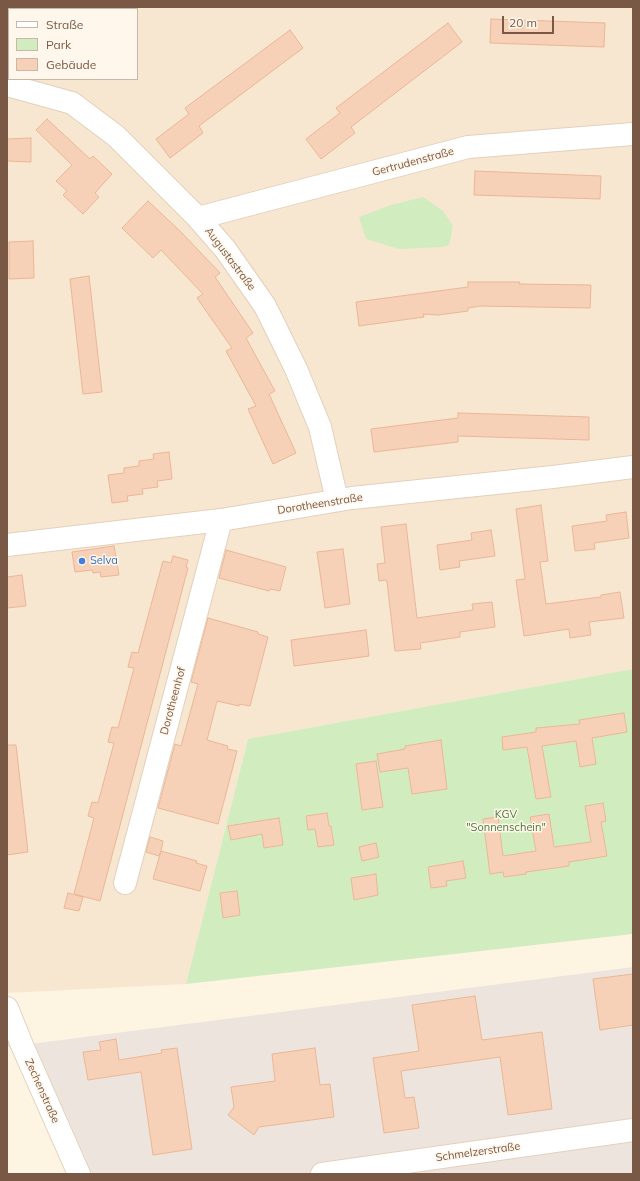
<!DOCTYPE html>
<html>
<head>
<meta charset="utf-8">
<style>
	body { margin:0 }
	#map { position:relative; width:640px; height:1181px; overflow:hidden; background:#fef4e2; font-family:Mulish,sans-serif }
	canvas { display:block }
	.frame { position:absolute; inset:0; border:8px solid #795946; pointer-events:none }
	.legend { position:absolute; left:8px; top:8px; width:130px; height:72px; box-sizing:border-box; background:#fff7eb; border:1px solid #c9b8a9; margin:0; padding:5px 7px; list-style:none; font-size:12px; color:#795946 }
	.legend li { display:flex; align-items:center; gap:8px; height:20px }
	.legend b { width:20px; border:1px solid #c9b8a9 }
	.scale { position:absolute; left:502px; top:16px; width:52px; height:18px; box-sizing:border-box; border:2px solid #795946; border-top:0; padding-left:5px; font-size:12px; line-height:14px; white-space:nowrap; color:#795946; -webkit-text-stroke:3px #fff7eb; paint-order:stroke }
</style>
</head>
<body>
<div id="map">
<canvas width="640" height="1181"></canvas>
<div class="frame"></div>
<ul class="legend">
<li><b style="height:5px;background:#fff"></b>Straße</li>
<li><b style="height:11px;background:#d1edbf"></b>Park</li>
<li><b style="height:11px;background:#f7d1b7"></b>Gebäude</li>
</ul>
<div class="scale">20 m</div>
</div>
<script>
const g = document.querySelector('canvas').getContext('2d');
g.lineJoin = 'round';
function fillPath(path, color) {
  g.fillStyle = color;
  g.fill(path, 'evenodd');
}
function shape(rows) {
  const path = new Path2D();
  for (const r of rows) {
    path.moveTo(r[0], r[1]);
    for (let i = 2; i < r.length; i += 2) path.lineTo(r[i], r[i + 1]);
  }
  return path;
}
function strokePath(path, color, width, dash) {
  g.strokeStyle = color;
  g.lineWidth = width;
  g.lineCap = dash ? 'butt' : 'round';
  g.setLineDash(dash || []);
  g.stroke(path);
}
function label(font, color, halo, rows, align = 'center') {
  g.font = font + ' Mulish,sans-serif';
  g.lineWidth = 3;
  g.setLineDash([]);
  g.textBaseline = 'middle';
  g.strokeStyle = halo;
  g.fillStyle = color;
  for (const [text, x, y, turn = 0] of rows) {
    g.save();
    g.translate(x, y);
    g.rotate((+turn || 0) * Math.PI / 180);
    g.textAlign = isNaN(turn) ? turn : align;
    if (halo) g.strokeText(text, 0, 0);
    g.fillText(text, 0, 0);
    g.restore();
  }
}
fillPath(shape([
	[7,7,633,7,633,669,248,739,186,984,7,993],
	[9,9,137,9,137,79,9,79]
]), '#f7e6d0');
fillPath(shape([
	[633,967,633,1174,79,1174,22,1046,7,1047,7,1008,22,1045]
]), '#ede5dd');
fillPath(shape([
	[423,197,443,211,453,226,449,245,442,247,399,249,366,239,359,217,391,205],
	[633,669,633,934,186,984,248,739]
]), '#d1edbf');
const building = shape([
	[491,19,605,23,604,47,490,43,491,19],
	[448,23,462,42,351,127,355,133,321,159,306,139,340,113,336,108,448,23],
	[290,30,303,48,199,126,203,133,170,158,156,139,189,114,185,108,290,30],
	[47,119,90,159,93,156,112,174,95,193,99,197,83,214,63,195,67,191,56,181,72,165,36,130,47,119],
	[31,138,31,162,7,161,7,139,31,138],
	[475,171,601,176,600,199,474,195,475,171],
	[148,201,181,232,220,273,215,277,253,333,246,338,275,391,269,394,296,453,273,464,248,409,256,406,226,351,232,348,197,298,203,294,161,250,153,258,122,228,148,201],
	[33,241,34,278,9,279,9,242,33,241],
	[89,276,102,392,83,394,70,279,89,276],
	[468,282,520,282,519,284,591,285,590,308,480,306,468,308,468,311,438,315,423,314,424,317,359,326,356,302,468,287,468,282],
	[458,413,589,417,589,440,458,436,458,442,374,452,371,429,458,418,458,413],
	[169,452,172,479,157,481,158,487,142,489,143,494,127,496,128,501,112,503,108,475,124,473,124,468,139,466,139,461,154,459,153,454,169,452],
	[541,505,548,561,540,562,546,604,601,597,601,595,620,592,624,618,589,622,591,635,570,638,569,629,524,636,516,580,525,579,516,509,541,505],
	[626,512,629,538,594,543,595,549,575,551,572,526,607,521,606,515,626,512],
	[406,524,417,618,473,610,472,604,492,602,495,627,460,632,460,637,420,643,421,649,395,651,387,582,386,580,379,581,377,564,385,563,381,527,406,524],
	[491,530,495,556,459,561,460,567,440,570,437,545,472,540,471,533,491,530],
	[114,546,119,575,101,577,100,572,93,573,92,570,75,572,72,552,114,546],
	[343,549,350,604,325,608,317,552,343,549],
	[226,550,286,567,280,591,270,589,269,591,219,578,226,550],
	[173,556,188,560,186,567,188,568,100,901,74,894,94,818,88,816,92,802,98,803,114,743,108,742,110,734,112,727,118,728,134,668,128,667,132,652,138,653,163,561,171,563,173,556],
	[22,575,26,606,7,608,7,577,22,575],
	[208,618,258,632,258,634,268,637,250,706,239,704,239,706,217,701,207,740,228,746,227,749,237,751,218,824,158,808,175,744,181,746,198,684,191,682,208,618],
	[366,630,369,656,294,666,291,640,366,630],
	[624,713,627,732,592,738,596,764,580,767,576,741,542,746,551,797,536,799,527,747,503,750,502,737,536,732,536,728,580,724,579,720,624,713],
	[441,740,447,789,412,794,408,768,380,772,377,754,405,749,405,746,441,740],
	[7,745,16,745,28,852,7,855,7,745],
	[376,761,383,807,362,810,356,764,376,761],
	[603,803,606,821,601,822,607,856,569,862,569,866,526,872,526,874,504,877,503,872,490,874,483,819,498,817,503,856,536,851,530,817,549,814,554,847,591,842,585,806,603,803],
	[327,813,329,826,331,826,334,845,318,847,315,829,308,830,306,816,327,813],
	[279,818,283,845,264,848,262,834,231,840,228,826,279,818],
	[150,837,163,841,161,851,197,861,196,863,207,866,200,891,153,879,161,851,159,856,146,852,150,837],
	[376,843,379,857,362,861,359,847,376,843],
	[463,861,466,878,446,881,447,886,431,888,428,867,463,861],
	[376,874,378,895,354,900,351,878,376,874],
	[237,891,240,915,223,918,220,893,237,891],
	[68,893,83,897,79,911,64,908,68,893],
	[633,974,633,1025,600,1030,593,979,633,974],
	[475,996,482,1040,542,1032,552,1109,508,1115,500,1057,401,1071,405,1098,414,1097,419,1128,384,1133,373,1058,419,1051,412,1005,475,996],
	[116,1039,119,1060,162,1053,161,1050,177,1048,192,1149,153,1155,141,1072,88,1080,83,1052,101,1050,99,1042,116,1039],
	[315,1048,320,1085,330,1084,334,1117,259,1127,254,1135,228,1115,234,1107,231,1087,275,1081,272,1054,315,1048]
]);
fillPath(building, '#f7d1b7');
strokePath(building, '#ebb796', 1);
const minor = shape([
	[7,85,72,103,116,136,198,218,225,249,265,306,296,369,320,427,337,500],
	[198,218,468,147,633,134],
	[7,545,221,520,352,498,553,477,633,467],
	[125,883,221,520],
	[7,1008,22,1045,79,1174],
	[322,1174,633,1130]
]);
strokePath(minor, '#e4d0bd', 24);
strokePath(minor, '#fff', 22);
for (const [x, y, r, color] of [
	[82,561,4,"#3f7fe0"]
]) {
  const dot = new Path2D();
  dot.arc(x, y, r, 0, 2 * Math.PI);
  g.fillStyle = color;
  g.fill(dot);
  strokePath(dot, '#fff7eb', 1.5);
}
label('11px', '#795946', '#fff7eb', [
	["Gertrudenstraße",413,162,-15],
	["Augustastraße",230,259,53],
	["Dorotheenstraße",320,504,-9],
	["Dorotheenhof",173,701,-75],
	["Zechenstraße",42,1091,66],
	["Schmelzerstraße",478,1152,-8]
]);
label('11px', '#366cbe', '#fff7eb', [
	["Selva",90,561]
], 'left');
label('11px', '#4c7a3a', '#fff7eb', [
	["KGV",506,815],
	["\"Sonnenschein\"",506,828]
]);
</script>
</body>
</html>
